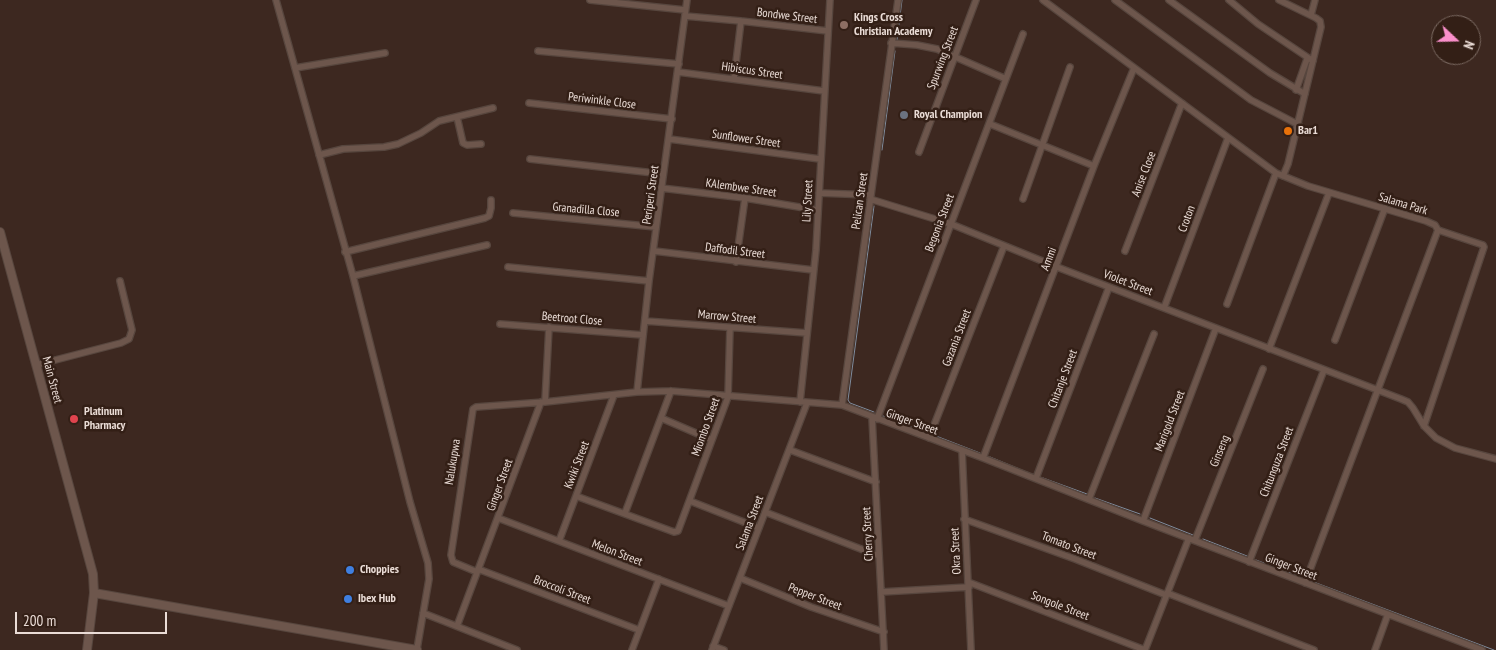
<!DOCTYPE html>
<html>
<head>
<meta charset="utf-8">
<style>
	body { margin:0 }
	#map { position:relative; width:1496px; height:650px; overflow:hidden; background:#3d2820; font-family:"PT Sans Narrow",sans-serif }
	canvas { display:block }
	.north { position:absolute; left:1431px; top:15px; width:50px; height:50px; box-sizing:border-box; background:#331f16; border:1px solid #7c6b63; border-radius:50%; rotate:111deg; font-size:14px; font-weight:700; line-height:20px; text-align:center; color:#eadcd6 }
	.north::after { content:''; display:block; margin:auto; width:18px; height:22px; background:#f98fca; clip-path:polygon(50% 0,100% 100%,50% 72%,0 100%) }
	.scale { position:absolute; left:15px; top:612px; width:152px; height:22px; box-sizing:border-box; border:2px solid #eadcd6; border-top:0; padding-left:6px; font-size:15px; line-height:18px; white-space:nowrap; color:#eadcd6; -webkit-text-stroke:4px #331f16; paint-order:stroke }
</style>
</head>
<body>
<div id="map">
<canvas width="1496" height="650"></canvas>
<div class="north">N</div>
<div class="scale">200 m</div>
</div>
<script>
const g = document.querySelector('canvas').getContext('2d');
g.lineJoin = 'round';
function shape(rows) {
  const path = new Path2D();
  for (const r of rows) {
    path.moveTo(r[0], r[1]);
    for (let i = 2; i < r.length; i += 2) path.lineTo(r[i], r[i + 1]);
  }
  return path;
}
function strokePath(path, color, width, dash) {
  g.strokeStyle = color;
  g.lineWidth = width;
  g.lineCap = dash ? 'butt' : 'round';
  g.setLineDash(dash || []);
  g.stroke(path);
}
function label(font, color, halo, rows, align = 'center') {
  g.font = font + ' "PT Sans Narrow",sans-serif';
  g.lineWidth = 5;
  g.setLineDash([]);
  g.textBaseline = 'middle';
  g.strokeStyle = halo;
  g.fillStyle = color;
  for (const [text, x, y, turn = 0] of rows) {
    g.save();
    g.translate(x, y);
    g.rotate((+turn || 0) * Math.PI / 180);
    g.textAlign = isNaN(turn) ? turn : align;
    if (halo) g.strokeText(text, 0, 0);
    g.fillText(text, 0, 0);
    g.restore();
  }
}
strokePath(shape([
	[897,40,902,0],
	[882,150,895,51],
	[874,412,850,403,848,400,874,206],
	[883,416,928,433],
	[936,436,980,453],
	[990,457,1034,475],
	[1043,478,1087,494],
	[1095,498,1140,514],
	[1150,518,1193,535],
	[1203,539,1247,556],
	[1256,560,1301,577],
	[1311,581,1494,650]
]), '#7f8c9d', 1);
const street = shape([
	[276,0,353,276,410,502,428,563,429,579,417,649],
	[590,0,685,10],
	[1043,0,1276,173,1308,186,1426,221,1435,225,1438,230,1305,583],
	[1115,0,1251,100,1299,125],
	[1169,0,1270,73,1305,94],
	[1229,0,1258,24,1313,61],
	[1279,0,1316,18,1320,21,1321,27,1288,164,1283,176],
	[1311,15,1315,0],
	[685,16,741,21,828,31],
	[891,43,917,45,937,49,1006,79],
	[538,51,679,64],
	[295,68,385,53],
	[678,72,824,91],
	[734,79,741,21],
	[1296,90,1307,59],
	[529,103,672,119],
	[457,117,463,143,467,145,481,144],
	[990,124,1094,166],
	[669,139,820,159],
	[919,152,976,0],
	[319,155,343,149,384,147,398,144,421,133,439,121,493,108],
	[530,159,663,174],
	[661,188,745,198,817,210],
	[819,193,871,195],
	[870,199,951,224,1057,267,1401,399,1408,402,1413,408,1424,426,1436,438,1455,448,1496,459],
	[1023,199,1070,67],
	[513,213,656,227],
	[654,251,813,270],
	[1125,251,1182,103],
	[345,252,485,218,489,216,491,208,491,200],
	[736,262,745,198],
	[508,267,649,281],
	[353,276,487,245],
	[1227,304,1276,173],
	[1164,308,1228,138],
	[645,321,807,333],
	[500,324,643,335],
	[1335,340,1385,208],
	[1269,349,1329,193],
	[36,365,121,343,129,339,132,330,120,281],
	[637,392,649,281,687,0],
	[545,402,549,327],
	[800,402,816,250,830,0],
	[842,405,898,0],
	[872,417,884,650],
	[661,418,712,440],
	[877,419,1023,34],
	[1424,426,1484,247,1483,245,1438,230],
	[929,438,1004,246],
	[790,450,876,482],
	[962,450,971,650],
	[983,458,1094,166,1134,68],
	[1036,478,1109,287],
	[576,496,674,532,678,531,728,397,730,328],
	[1089,499,1154,334],
	[690,501,759,528],
	[765,512,879,556],
	[625,513,671,391],
	[498,518,729,606],
	[964,519,1075,559,1166,595],
	[1143,521,1216,328],
	[1195,540,1263,369],
	[559,541,614,395],
	[1249,562,1324,370],
	[478,569,639,630],
	[477,572,453,562,451,555,473,409,476,407,545,402,637,392,671,391,842,405,983,458,1143,521,1482,650],
	[740,578,811,607,884,632],
	[968,582,1145,650],
	[881,592,969,587],
	[1167,593,1314,650],
	[423,613,517,650],
	[457,626,541,402],
	[713,646,724,650],
	[632,650,659,579],
	[712,650,807,403],
	[1145,650,1189,538],
	[1375,650,1388,614]
]);
const secondary = shape([
	[0,232,93,574,94,593,87,650],
	[94,593,417,650]
]);
strokePath(street, '#57463e', 8);
strokePath(secondary, '#57463e', 10);
strokePath(street, '#6d564c', 5.5);
strokePath(secondary, '#6d564c', 8);
for (const [x, y, r, color] of [
	[844,25,5,"#8d6e63"],
	[904,115,5,"#6b7280"],
	[1288,131,5,"#e8710a"],
	[74,419,5,"#e0444e"],
	[350,570,5,"#3f7fe0"],
	[348,599,5,"#3f7fe0"]
]) {
  const dot = new Path2D();
  dot.arc(x, y, r, 0, 2 * Math.PI);
  g.fillStyle = color;
  g.fill(dot);
  strokePath(dot, '#331f16', 2);
}
label('12px', '#eadcd6', '#331f16', [
	["Bondwe Street",787,16,7],
	["Spurwing Street",943,58,-69],
	["Hibiscus Street",752,71,8],
	["Periwinkle Close",602,101,7],
	["Sunflower Street",746,139,8],
	["Anise Close",1144,174,-69],
	["KAlembwe Street",741,188,8],
	["Periperi Street",651,195,-82],
	["Lily Street",808,201,-87],
	["Pelican Street",860,201,-82],
	["Salama Park",1403,204,17],
	["Granadilla Close",586,210,5],
	["Croton",1187,219,-70],
	["Begonia Street",940,223,-69],
	["Daffodil Street",735,251,7],
	["Ammi",1049,259,-69],
	["Violet Street",1128,283,21],
	["Marrow Street",727,317,5],
	["Beetroot Close",572,319,5],
	["Gazania Street",957,338,-69],
	["Chitanje Street",1063,379,-69],
	["Main Street",52,380,75],
	["Marigold Street",1170,421,-69],
	["Ginger Street",912,422,20],
	["Miombo Street",706,427,-70],
	["Ginseng",1220,451,-68],
	["Nalukupwa",453,462,-81],
	["Chitunguza Street",1277,462,-69],
	["Kwiki Street",577,465,-69],
	["Ginger Street",500,485,-70],
	["Salama Street",750,523,-69],
	["Cherry Street",868,534,-93],
	["Tomato Street",1069,546,21],
	["Okra Street",956,551,-93],
	["Melon Street",617,553,21],
	["Ginger Street",1291,567,21],
	["Broccoli Street",562,590,21],
	["Pepper Street",815,597,21],
	["Songole Street",1060,606,21]
]);
label('bold 12px', '#eadcd6', '#331f16', [
	["Kings Cross",854,18],
	["Christian Academy",854,32],
	["Royal Champion",914,115],
	["Bar1",1298,131],
	["Platinum",84,412],
	["Pharmacy",84,426],
	["Choppies",360,570],
	["Ibex Hub",358,599]
], 'left');
</script>
</body>
</html>
